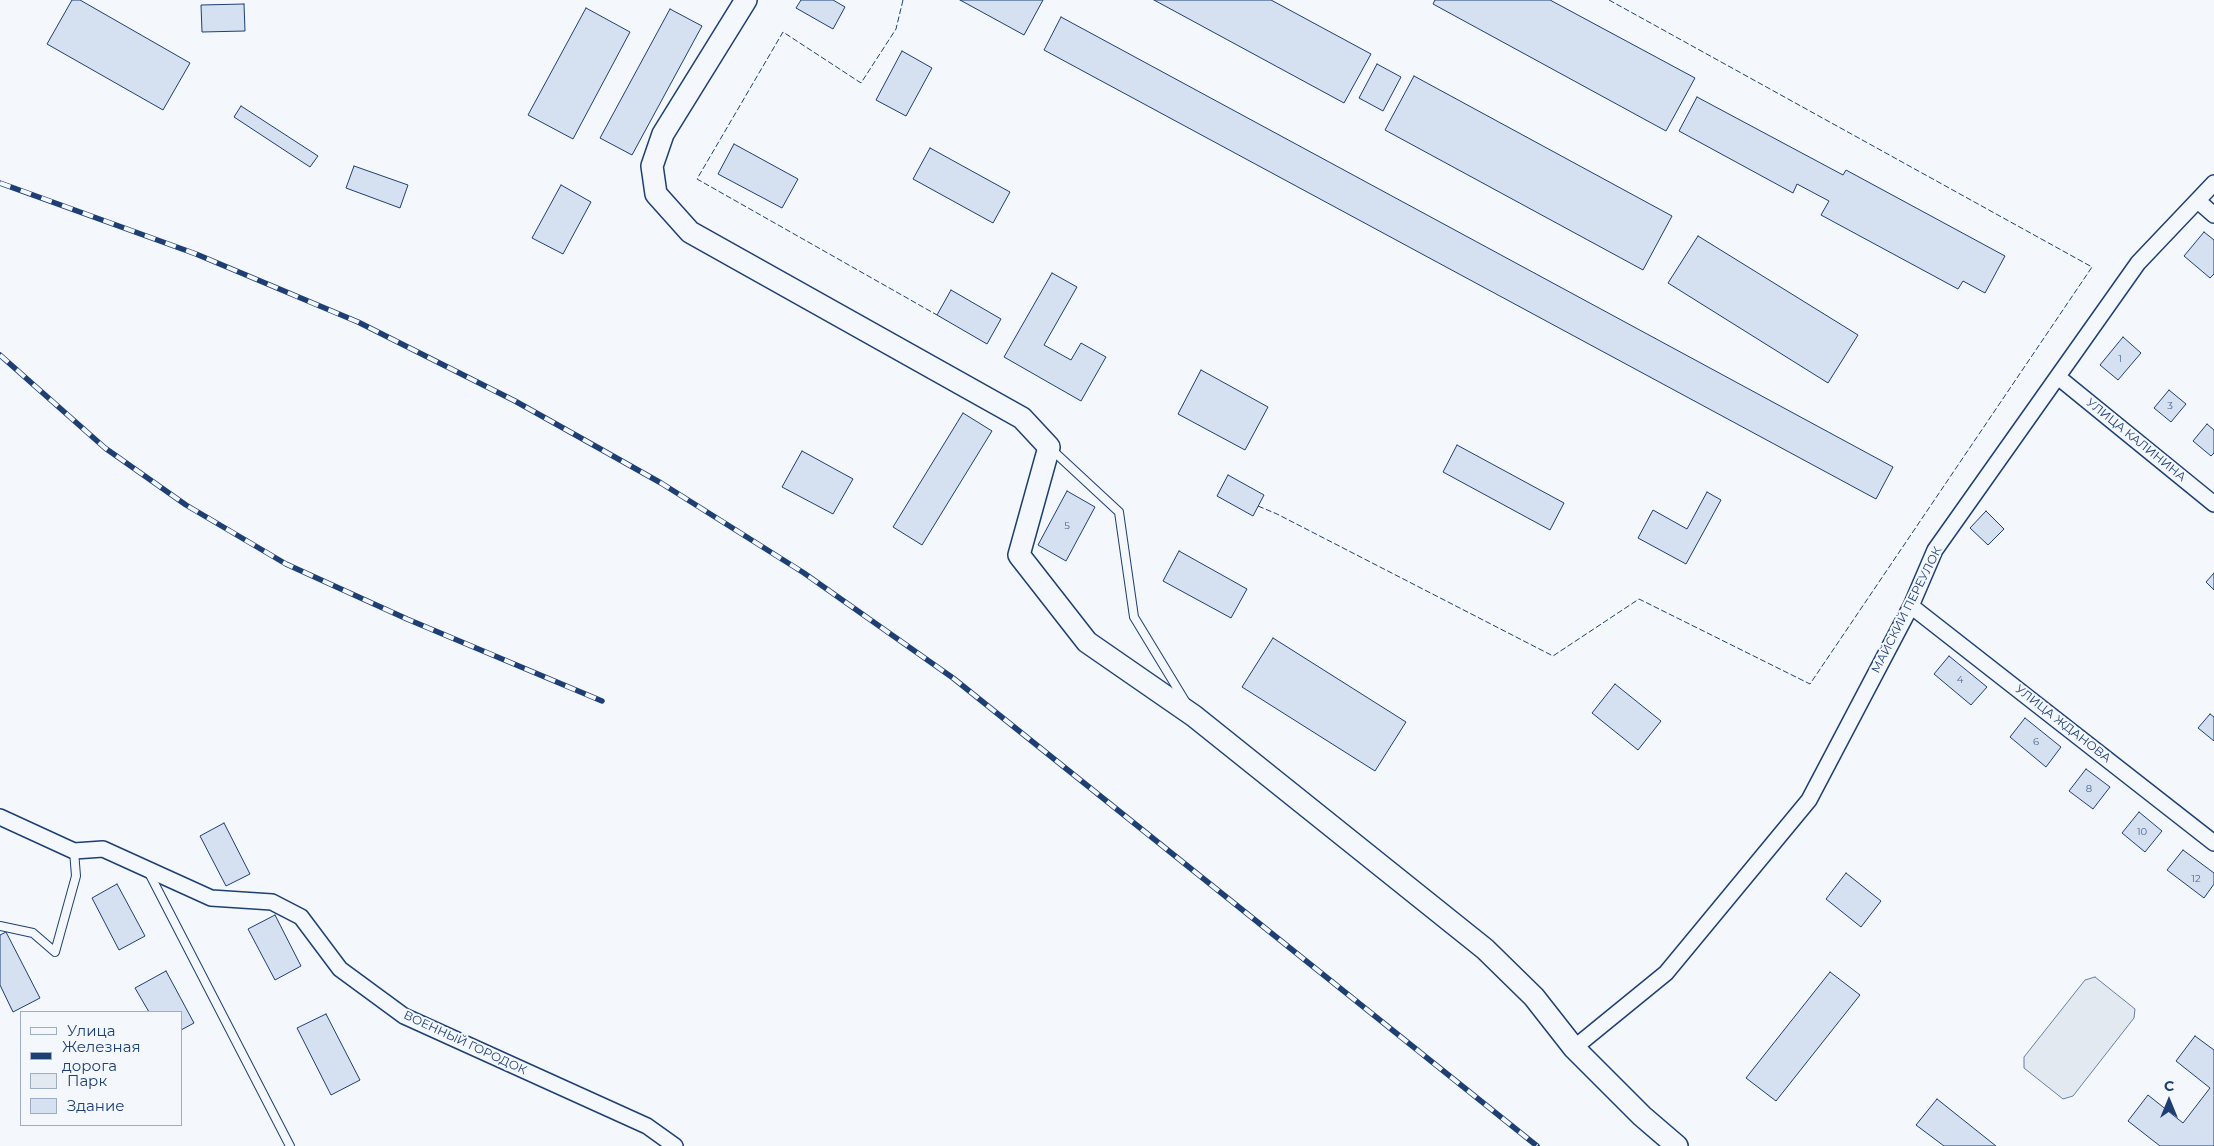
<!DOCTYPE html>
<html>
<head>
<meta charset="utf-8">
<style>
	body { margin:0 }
	#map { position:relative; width:2214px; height:1146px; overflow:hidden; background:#f4f7fb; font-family:Montserrat,sans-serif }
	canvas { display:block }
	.legend { position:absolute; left:20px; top:1011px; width:162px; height:115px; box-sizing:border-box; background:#f4f7fb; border:1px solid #9eadc5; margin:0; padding:6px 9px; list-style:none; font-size:15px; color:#1d3f73 }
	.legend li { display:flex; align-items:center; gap:10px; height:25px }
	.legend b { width:25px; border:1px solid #9eadc5 }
	.north { position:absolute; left:2144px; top:1076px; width:50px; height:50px; -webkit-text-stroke:4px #f4f7fb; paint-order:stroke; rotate:0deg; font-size:14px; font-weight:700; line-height:20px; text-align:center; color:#1d3f73 }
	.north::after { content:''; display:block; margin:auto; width:18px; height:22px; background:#1d3f73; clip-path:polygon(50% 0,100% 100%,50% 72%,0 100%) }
</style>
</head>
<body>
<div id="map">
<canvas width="2214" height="1146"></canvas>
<ul class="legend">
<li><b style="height:6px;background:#f4f7fb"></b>Улица</li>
<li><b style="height:6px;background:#1d3f73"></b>Железная дорога</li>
<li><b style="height:14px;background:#e3e9f0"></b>Парк</li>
<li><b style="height:14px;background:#d5e0f0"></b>Здание</li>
</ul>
<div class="north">С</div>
</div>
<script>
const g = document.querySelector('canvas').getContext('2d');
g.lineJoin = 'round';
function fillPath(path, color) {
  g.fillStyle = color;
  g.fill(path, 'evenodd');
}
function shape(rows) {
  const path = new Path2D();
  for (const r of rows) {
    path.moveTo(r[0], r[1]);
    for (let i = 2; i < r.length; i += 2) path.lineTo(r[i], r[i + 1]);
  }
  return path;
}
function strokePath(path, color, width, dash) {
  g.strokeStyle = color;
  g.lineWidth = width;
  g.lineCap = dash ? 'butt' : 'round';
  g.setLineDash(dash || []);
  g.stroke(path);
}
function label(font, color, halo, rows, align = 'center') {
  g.font = font + ' Montserrat,sans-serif';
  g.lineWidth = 4;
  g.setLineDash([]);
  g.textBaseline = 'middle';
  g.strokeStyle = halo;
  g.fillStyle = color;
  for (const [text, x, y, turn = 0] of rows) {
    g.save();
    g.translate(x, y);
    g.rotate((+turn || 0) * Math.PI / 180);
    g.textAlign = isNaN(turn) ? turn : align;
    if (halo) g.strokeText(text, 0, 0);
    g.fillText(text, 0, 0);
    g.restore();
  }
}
const green = shape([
	[2095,977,2135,1009,2134,1018,2073,1096,2063,1099,2024,1068,2024,1057,2085,980,2095,977]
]);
fillPath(green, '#e3e9f0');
strokePath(green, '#687fa3', 1);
const building = shape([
	[72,0,80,0,190,63,163,110,47,44,72,0],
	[801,0,833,0,845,7,833,29,796,8,801,0],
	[960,0,1043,0,1024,35,960,0],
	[1154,0,1271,0,1371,54,1344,103,1154,0],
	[1435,0,1550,0,1695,78,1666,131,1433,4,1435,0],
	[244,4,245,31,202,32,201,5,244,4],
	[586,8,630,32,573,139,528,115,586,8],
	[670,9,702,26,632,155,600,138,670,9],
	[1061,17,1893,467,1876,499,1044,50,1061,17],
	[902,51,932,68,906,116,876,100,902,51],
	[1377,64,1401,77,1383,111,1359,98,1377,64],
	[1414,76,1672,216,1643,270,1385,130,1414,76],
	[1697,97,1843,175,1846,170,2005,256,1985,293,1963,281,1958,289,1821,215,1829,201,1797,184,1793,193,1679,131,1697,97],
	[241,106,318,156,310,167,234,117,241,106],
	[734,144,798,179,782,208,718,174,734,144],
	[930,148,1010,192,993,223,913,179,930,148],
	[354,166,408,185,400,208,346,188,354,166],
	[561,185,591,202,563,254,532,238,561,185],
	[2204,232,2214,240,2214,274,2210,278,2184,256,2204,232],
	[1698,236,1858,335,1828,383,1668,283,1698,236],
	[1052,273,1077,287,1044,345,1071,360,1081,343,1106,357,1081,401,1004,357,1052,273],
	[951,290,1001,319,987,344,937,315,951,290],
	[2123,337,2141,353,2118,380,2100,365,2123,337],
	[1201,370,1268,407,1245,450,1178,414,1201,370],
	[2169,390,2186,404,2171,422,2154,408,2169,390],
	[963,413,992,431,922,545,893,527,963,413],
	[2207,424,2214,430,2214,453,2211,456,2193,441,2207,424],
	[1457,445,1564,503,1550,530,1443,472,1457,445],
	[802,451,853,479,833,514,782,487,802,451],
	[1228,475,1264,495,1253,516,1217,496,1228,475],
	[1067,491,1095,507,1066,561,1038,545,1067,491],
	[1707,492,1721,500,1686,564,1638,538,1653,510,1687,529,1707,492],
	[1986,511,2004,529,1988,545,1970,528,1986,511],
	[1179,551,1247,589,1231,618,1163,581,1179,551],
	[2214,573,2214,590,2206,582,2214,573],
	[1273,638,1406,722,1375,771,1242,687,1273,638],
	[1949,656,1987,687,1971,705,1934,674,1949,656],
	[1615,684,1661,721,1638,750,1592,713,1615,684],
	[2210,714,2214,717,2214,741,2198,728,2210,714],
	[2025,718,2061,747,2046,767,2010,737,2025,718],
	[2086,769,2110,787,2093,809,2069,791,2086,769],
	[2139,812,2162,831,2145,852,2122,833,2139,812],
	[224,823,250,874,226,886,200,836,224,823],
	[2183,850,2214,873,2214,884,2204,898,2167,870,2183,850],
	[1846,873,1881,901,1861,927,1826,899,1846,873],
	[117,884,145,936,119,950,92,898,117,884],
	[275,915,301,966,275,980,248,929,275,915],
	[6,932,40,998,13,1012,0,985,0,935,6,932],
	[166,971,194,1023,181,1030,181,1012,149,1012,135,988,166,971],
	[1830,972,1860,995,1776,1101,1746,1078,1830,972],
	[326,1014,360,1080,331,1095,297,1028,326,1014],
	[2195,1036,2214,1050,2214,1146,2160,1146,2128,1121,2148,1095,2183,1123,2210,1088,2176,1061,2195,1036],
	[1937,1099,1996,1146,1944,1146,1916,1125,1937,1099]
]);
fillPath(building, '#d5e0f0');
strokePath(building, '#1d3f73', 1);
const lane = shape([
	[1050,448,1119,512,1134,617,1185,701],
	[148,871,290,1146],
	[0,926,33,933,55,952,76,876,74,851]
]);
const street = shape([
	[2198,201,2214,215],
	[2058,377,2214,504],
	[1911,606,2214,843],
	[0,817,74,851,103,849,211,898,272,902,301,917,340,969,404,1016,647,1126,675,1146],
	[1574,1048,1666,973,1809,800,1911,606,1935,550,2138,263,2214,183]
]);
const secondary = shape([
	[746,0,663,134,652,166,656,194,690,232,1022,418,1049,447,1019,555,1087,642,1194,716,1485,949,1534,997,1574,1048,1642,1116,1677,1146]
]);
strokePath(lane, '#1d3f73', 10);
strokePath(street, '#1d3f73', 18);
strokePath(secondary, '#1d3f73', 24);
strokePath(lane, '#f4f7fb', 8);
strokePath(street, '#f4f7fb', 15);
strokePath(secondary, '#f4f7fb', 21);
const rail = shape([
	[0,183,196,254,358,322,515,401,661,483,804,573,953,678,1537,1146],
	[0,355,105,448,186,505,286,564,407,619,602,701]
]);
strokePath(rail, '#1d3f73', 5.5);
strokePath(rail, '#f4f7fb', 4, [11]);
strokePath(shape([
	[903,0,896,29,861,83,783,32,697,179,937,315],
	[1258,506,1277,514,1553,656,1639,599,1810,684,2092,267,1609,0]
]), '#1d3f73', 1, [6, 2.5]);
label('10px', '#4b6792', null, [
	["1",2120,359],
	["3",2170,406],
	["5",1067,526],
	["4",1960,680],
	["6",2036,742],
	["8",2089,789],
	["10",2142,832],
	["12",2196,879]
]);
label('12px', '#1d3f73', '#f4f7fb', [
	["УЛИЦА КАЛИНИНА",2136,440,39],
	["МАЙСКИЙ ПЕРЕУЛОК",1907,610,-63],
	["УЛИЦА ЖДАНОВА",2063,724,38],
	["ВОЕННЫЙ ГОРОДОК",465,1043,25]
]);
</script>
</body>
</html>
